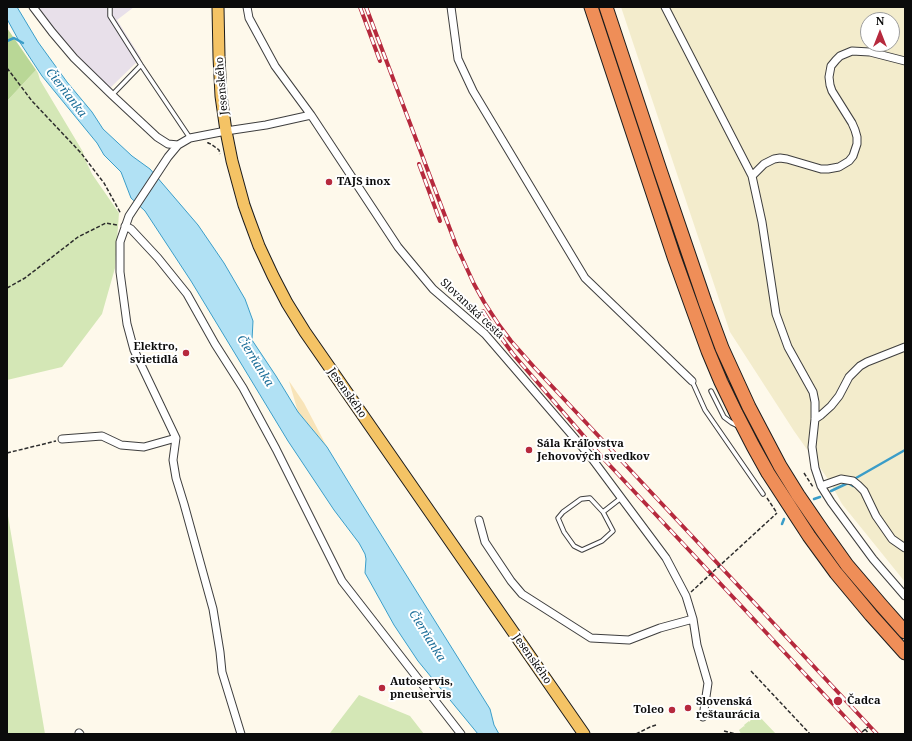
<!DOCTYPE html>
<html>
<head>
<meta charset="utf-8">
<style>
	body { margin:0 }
	#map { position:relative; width:912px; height:741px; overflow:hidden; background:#fef9eb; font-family:"Noto Serif",serif }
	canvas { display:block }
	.frame { position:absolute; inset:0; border:8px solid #0b0b0b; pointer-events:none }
	.north { position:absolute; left:860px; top:12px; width:40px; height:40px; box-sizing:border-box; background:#fff; border:1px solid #9d9d9d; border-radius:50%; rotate:0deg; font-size:11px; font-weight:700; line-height:16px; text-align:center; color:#0b0b0b }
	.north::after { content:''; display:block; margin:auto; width:14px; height:18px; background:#b6293d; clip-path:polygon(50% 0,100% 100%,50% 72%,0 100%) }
</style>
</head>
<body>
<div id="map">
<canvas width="912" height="741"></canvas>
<div class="frame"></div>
<div class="north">N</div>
</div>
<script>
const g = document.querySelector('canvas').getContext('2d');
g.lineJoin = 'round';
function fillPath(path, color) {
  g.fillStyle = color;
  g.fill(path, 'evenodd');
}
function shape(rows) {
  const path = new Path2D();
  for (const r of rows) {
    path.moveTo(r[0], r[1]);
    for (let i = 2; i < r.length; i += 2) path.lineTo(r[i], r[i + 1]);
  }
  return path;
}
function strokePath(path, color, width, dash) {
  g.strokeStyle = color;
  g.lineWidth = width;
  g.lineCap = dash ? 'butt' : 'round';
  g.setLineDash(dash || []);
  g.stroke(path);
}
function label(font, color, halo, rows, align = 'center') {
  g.font = font + ' "Noto Serif",serif';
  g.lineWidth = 4;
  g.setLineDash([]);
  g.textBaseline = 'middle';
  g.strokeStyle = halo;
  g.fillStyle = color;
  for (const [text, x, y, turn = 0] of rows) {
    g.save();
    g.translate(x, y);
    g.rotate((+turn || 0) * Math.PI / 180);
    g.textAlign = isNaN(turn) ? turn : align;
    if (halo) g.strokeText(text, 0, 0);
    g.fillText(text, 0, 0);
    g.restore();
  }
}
fillPath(shape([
	[37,7,134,7,117,20,141,58,109,89,79,61,42,16]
]), '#e8e0ea');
fillPath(shape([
	[621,7,905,7,905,582,842,504,830,482,794,431,730,332],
	[868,20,892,20,892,44,868,44]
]), '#f3eccc');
fillPath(shape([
	[36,70,38,73,40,80,83,152,84,157,92,174,119,213,115,268,102,314,62,367,7,380,7,101],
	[7,510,45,734,7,734],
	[359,695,410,716,424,734,330,734,330,733],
	[758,715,776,734,741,734,739,730,744,726,745,727,744,725,749,721,750,722,750,721,754,716,757,718,756,717]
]), '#d4e7b6');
fillPath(shape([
	[7,28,36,70,7,101]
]), '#b9d796');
fillPath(shape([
	[289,381,304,403,327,447,298,412]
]), '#f8e4b9');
const water = shape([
	[7,7,17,7,38,42,67,82,92,112,103,129,132,156,150,169,198,225,224,263,245,299,253,321,252,340,276,376,298,412,327,447,360,501,490,709,494,725,499,734,478,734,418,661,394,625,369,580,365,573,366,559,365,554,359,543,334,510,288,441,191,281,145,211,131,198,121,172,104,155,97,143,42,76,19,41,7,19,7,7]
]);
fillPath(water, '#b1e1f4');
strokePath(water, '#3b9dc8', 1);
strokePath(shape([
	[7,41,14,38,23,43],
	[856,478,905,450],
	[831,491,848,483,853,486],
	[814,499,820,497],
	[782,524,784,519]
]), '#3b9dc8', 2.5);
const service = shape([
	[110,7,110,16,141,65,190,138],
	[112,95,141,65],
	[692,381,705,410,763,494],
	[711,391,724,417,732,423,738,426],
	[603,512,590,498,581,499,563,512,558,518,564,532,574,546,582,550,602,541,613,531,603,512,621,498]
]);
const minor = shape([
	[33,7,52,32,74,58,112,95,157,137,168,144,178,145],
	[247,7,249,18,275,66,311,115,398,247,433,289,485,334,590,456,666,558,686,596,693,619,697,645,708,683,703,717],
	[451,7,458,59,473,91,585,278,692,381],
	[665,7,752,176,762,222,776,314,788,347,813,392,815,402,815,419,812,447,815,468,821,486,831,502,873,559,905,596],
	[752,176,764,164,774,159,780,158,787,159,821,169,828,169,839,167,849,161,853,156,857,144,857,137,855,130,852,123,832,91,830,85,829,77,831,66,836,60,840,56,852,51,870,52,905,61],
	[125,226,131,229,158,258,187,294,215,344,243,388,276,449,342,581,461,734],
	[815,419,821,415,831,406,839,396,849,377,860,366,867,362,905,347],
	[62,439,102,436,121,445,144,447,176,438],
	[821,486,841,479,853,481,858,485,864,491,876,516,892,539,905,548],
	[479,520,485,542,511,581,522,594,591,638,629,640,660,628,693,619],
	[79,733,80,734],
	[241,734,222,672,220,652,213,609,184,504,176,478,173,460,176,438,134,350,127,324,120,272,120,242,129,216,168,157,178,145,190,138,226,131,266,125,311,115]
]);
const primary = shape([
	[218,7,219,57,221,96,226,131,232,161,244,205,249,219,259,246,273,276,287,303,305,332,584,734]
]);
const motorway = shape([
	[591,7,674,257,692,307,708,351,721,382,736,413,753,446,768,473,809,536,836,573,871,615,905,653],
	[606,7,660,170,705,302,722,348,749,407,780,466,798,495,822,530,847,565,882,606,905,632]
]);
strokePath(service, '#3e3e3e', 5.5);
strokePath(minor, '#3e3e3e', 9);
strokePath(primary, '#1c1c1c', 13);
strokePath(motorway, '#1c1c1c', 15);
strokePath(shape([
	[7,68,32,101,81,153,104,183,121,214],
	[208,142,208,143,211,144,219,150,220,154],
	[7,288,25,278,78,237,106,223,117,225],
	[7,453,56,441],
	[804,473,813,487],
	[767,498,777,513],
	[751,671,810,734],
	[865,729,869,734],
	[724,731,736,734],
	[862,732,868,727],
	[636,734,650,727,656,725]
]), '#2d2d2d', 1.5, [4, 2]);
strokePath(service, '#fff', 3.5);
strokePath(minor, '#fff', 7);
strokePath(primary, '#f4c365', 11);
strokePath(motorway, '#ef8e58', 13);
const rail = shape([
	[360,7,380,61],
	[366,7,456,245,474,284,484,302,499,325,511,341,534,367,877,734],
	[419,164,440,221],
	[483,311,494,328,513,354,601,456,861,734]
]);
strokePath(rail, '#b6293d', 4);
strokePath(rail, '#fff', 2.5, [8]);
strokePath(shape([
	[691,592,777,513]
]), '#2d2d2d', 1.5, [4, 2]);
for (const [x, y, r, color] of [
	[329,182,4,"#b6293d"],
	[186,353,4,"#b6293d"],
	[529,450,4,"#b6293d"],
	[382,688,4,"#b6293d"],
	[838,701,5,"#b6293d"],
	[688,708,4,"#b6293d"],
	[672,710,4,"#b6293d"]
]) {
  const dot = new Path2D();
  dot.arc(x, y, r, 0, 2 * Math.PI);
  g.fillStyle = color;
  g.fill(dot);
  strokePath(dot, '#fff', 1.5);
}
label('11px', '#0b0b0b', '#fff', [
	["Jesenského",222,86,-95],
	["Slovanská cesta",472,309,43],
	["Jesenského",347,393,55],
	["Jesenského",532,659,55]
]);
label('bold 11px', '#0b0b0b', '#fff', [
	["TAJS inox",337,182],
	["Elektro,",178,347,"right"],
	["svietidlá",178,360,"right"],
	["Sála Kráľovstva",537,444],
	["Jehovových svedkov",537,457],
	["Autoservis,",390,682],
	["pneuservis",390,695],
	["Čadca",847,701],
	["Slovenská",696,702],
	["reštaurácia",696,715],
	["Toleo",664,710,"right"]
], 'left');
label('italic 12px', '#1a6d98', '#fff', [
	["Čierňanka",66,93,52],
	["Čierňanka",255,361,58],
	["Čierňanka",427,636,58]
]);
</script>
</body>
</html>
